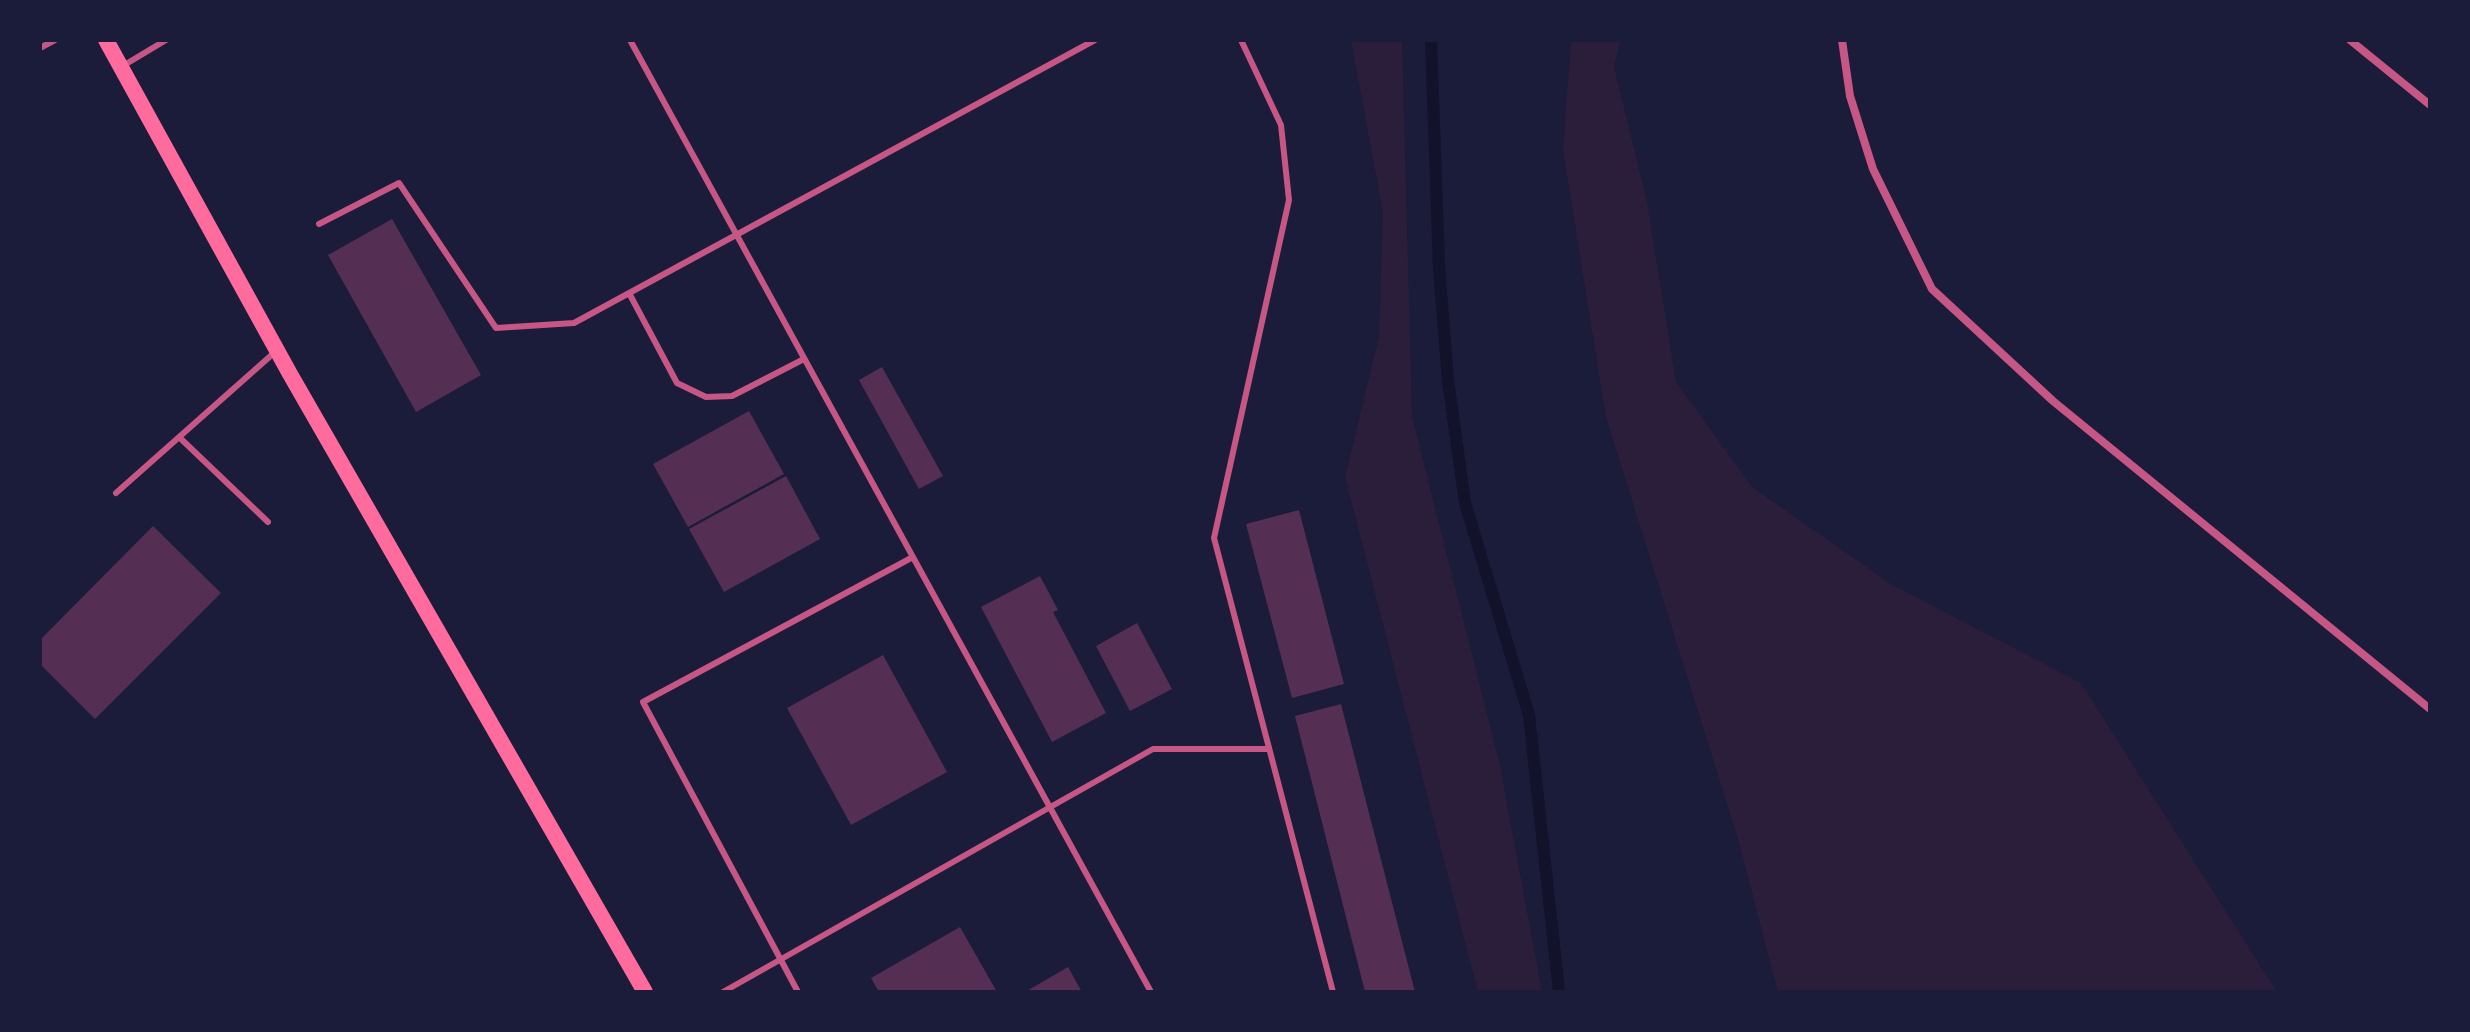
<!DOCTYPE html>
<html>
<head>
<meta charset="utf-8">
<style>
	body { margin:0 }
	#map { position:relative; width:2470px; height:1032px; overflow:hidden; background:#1b1b3a; font-family:"Roboto Condensed",sans-serif }
	canvas { display:block }
	.frame { position:absolute; inset:0; border:42px solid #1b1b3a; pointer-events:none }
</style>
</head>
<body>
<div id="map">
<canvas width="2470" height="1032"></canvas>
<div class="frame"></div>
</div>
<script>
const g = document.querySelector('canvas').getContext('2d');
g.lineJoin = 'round';
function fillPath(path, color) {
  g.fillStyle = color;
  g.fill(path, 'evenodd');
}
function shape(rows) {
  const path = new Path2D();
  for (const r of rows) {
    path.moveTo(r[0], r[1]);
    for (let i = 2; i < r.length; i += 2) path.lineTo(r[i], r[i + 1]);
  }
  return path;
}
function strokePath(path, color, width, dash) {
  g.strokeStyle = color;
  g.lineWidth = width;
  g.lineCap = dash ? 'butt' : 'round';
  g.setLineDash(dash || []);
  g.stroke(path);
}
fillPath(shape([
	[1351,40,1402,40,1412,416,1500,766,1542,992,1478,992,1345,477,1379,337,1383,213],
	[1571,40,1620,40,1614,67,1647,202,1676,382,1752,487,1891,584,2081,683,2277,992,1778,992,1738,839,1606,417,1563,150]
]), '#2a1e3b');
strokePath(shape([
	[1431,40,1439,268,1448,380,1465,503,1529,715,1559,992]
]), '#12122b', 12);
fillPath(shape([
	[392,219,481,375,416,412,328,255],
	[882,367,943,476,919,489,859,380],
	[749,411,784,474,688,527,653,464],
	[786,476,820,539,724,592,689,529],
	[1299,510,1344,684,1292,698,1246,524],
	[153,526,221,593,95,719,40,664,40,640],
	[1040,576,1058,610,1053,612,1106,713,1052,742,981,607],
	[1137,623,1172,689,1130,711,1096,646],
	[883,655,947,772,851,825,787,708],
	[1341,704,1415,992,1365,992,1295,716],
	[960,927,997,992,879,992,871,978],
	[1068,967,1082,992,1025,992]
]), '#542f53');
strokePath(shape([
	[630,40,1151,992],
	[1241,40,1281,125,1289,200,1214,538,1333,992],
	[40,48,55,40],
	[121,67,166,40],
	[319,224,399,183,496,328,574,323,1095,40],
	[629,293,677,383,706,397,732,396,804,359],
	[179,437,268,522],
	[116,493,275,352],
	[723,992,1153,749,1269,749],
	[798,992,643,702,913,557]
]), '#c65784', 6);
strokePath(shape([
	[1842,40,1850,96,1873,169,1932,289,2053,401,2430,709],
	[2350,40,2430,105]
]), '#c65784', 8);
strokePath(shape([
	[106,40,290,374,645,992]
]), '#ff6b9d', 16);
</script>
</body>
</html>
